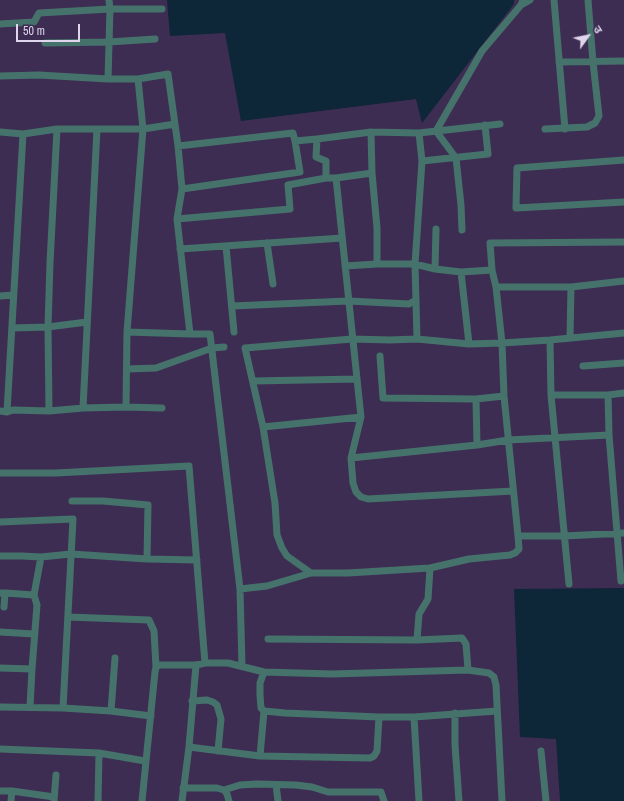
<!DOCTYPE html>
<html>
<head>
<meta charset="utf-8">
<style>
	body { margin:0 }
	#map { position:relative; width:624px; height:801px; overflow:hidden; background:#3e2d52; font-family:"Archivo Narrow","Noto Sans Devanagari",sans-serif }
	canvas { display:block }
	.north { position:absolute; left:568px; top:16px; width:40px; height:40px; -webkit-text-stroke:3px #3e2d52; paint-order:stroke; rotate:57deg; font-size:11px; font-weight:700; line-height:16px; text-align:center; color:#dfd6ee }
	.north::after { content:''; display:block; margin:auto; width:14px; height:18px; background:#dfd6ee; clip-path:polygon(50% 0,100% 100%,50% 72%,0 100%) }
	.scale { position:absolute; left:16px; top:24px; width:64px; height:18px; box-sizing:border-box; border:2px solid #dfd6ee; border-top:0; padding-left:5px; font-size:12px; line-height:14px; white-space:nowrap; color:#dfd6ee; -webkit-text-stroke:3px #3e2d52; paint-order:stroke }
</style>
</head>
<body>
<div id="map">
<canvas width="624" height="801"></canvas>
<div class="north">उ</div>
<div class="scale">50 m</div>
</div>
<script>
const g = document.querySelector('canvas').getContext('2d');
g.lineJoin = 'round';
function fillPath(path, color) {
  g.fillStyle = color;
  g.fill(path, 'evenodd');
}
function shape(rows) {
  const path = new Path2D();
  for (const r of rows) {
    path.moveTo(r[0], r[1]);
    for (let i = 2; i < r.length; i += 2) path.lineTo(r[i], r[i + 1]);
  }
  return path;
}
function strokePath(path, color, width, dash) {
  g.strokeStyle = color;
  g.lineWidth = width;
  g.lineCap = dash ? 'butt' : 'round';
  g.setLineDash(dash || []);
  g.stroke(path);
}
fillPath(shape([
	[167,0,514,0,514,4,422,123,416,99,241,121,225,33,170,36],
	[624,588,624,801,560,801,556,739,520,737,514,589]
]), '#0d2638');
strokePath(shape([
	[109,0,110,9,108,79,138,79],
	[554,0,565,129],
	[521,5,530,0],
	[0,24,34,22,39,13,110,9,162,9],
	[45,43,109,42,155,39],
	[559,62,624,61],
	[0,76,39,75,108,79],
	[57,129,50,263,48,327,87,322],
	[545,129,587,127,595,123,599,116,593,62,588,0],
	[0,132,23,134],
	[371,132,372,173,336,178,361,417,351,458,353,483,356,492,361,497,368,499,513,491],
	[317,139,371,132,419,133,500,124],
	[178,146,293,133,295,141,317,139,316,157,326,161,326,178,336,178],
	[624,160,517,168,516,208,624,202],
	[422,161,488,154,485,125],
	[372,173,377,228,377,264],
	[182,189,300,172,295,141],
	[177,219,290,209,288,185,326,178],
	[436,229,435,269,461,272,492,270,496,287,502,343,550,340,624,333],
	[462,230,461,205,456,158,436,131,482,51,521,5,523,0],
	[267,243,273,284],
	[226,246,234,332],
	[180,249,342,238],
	[345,266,377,264,415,264,435,269],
	[492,270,490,243,624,242],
	[461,272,469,344],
	[496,287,571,287,624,281],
	[0,296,13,295],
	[232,306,348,301,409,304,416,300],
	[12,328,48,327,49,411],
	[127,332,190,334],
	[570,338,571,287],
	[417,339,415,264,422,161,419,133],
	[550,340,551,395,569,584],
	[380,356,383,398,476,399,504,396],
	[583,366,624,363],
	[127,369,156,368,212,348,224,347],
	[253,381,357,379],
	[551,395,608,395,624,393],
	[608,395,609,435,621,581],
	[476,399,477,445],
	[126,407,162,408],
	[83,408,97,129],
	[0,411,7,412,13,410,49,411,83,408,126,407,127,332,143,129,138,79,168,74,178,146,182,189,177,219,190,334,210,334,240,589,242,666],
	[7,412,23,134,57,129,143,129,175,124],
	[263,427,361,417],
	[351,458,477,445,508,440,609,435],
	[0,473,56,473,189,466,205,663],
	[72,501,103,501,148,505,147,559],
	[0,522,73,519,63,708],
	[518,536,564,536,624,533],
	[0,556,22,556,41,557,71,554,147,559,197,560],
	[240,589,267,586,311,573,348,573,430,568,469,559,510,555,515,553,519,549,518,536,504,396,502,343,469,344,417,339,390,340,352,339,245,348,263,427,275,503,277,535,282,548,287,556,311,573],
	[0,593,5,593,4,607],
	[5,593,34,595],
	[68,617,149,620,154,631,156,667],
	[0,632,34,634],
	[268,639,417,640,419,614,428,599,430,568],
	[417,640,462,638,466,644,468,670],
	[0,668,32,669,30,707],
	[32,669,37,605,34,595,41,557],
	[264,672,260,683,260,695,261,708,264,711,285,713,379,717,414,717],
	[192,701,207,700,213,702,217,705,221,719,218,751],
	[0,707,63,708,111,711,115,658],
	[111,711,151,716],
	[455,713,455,745,459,801],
	[189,747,260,756,370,758,374,756,377,751,379,717],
	[0,749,99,753,98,801],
	[541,751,546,801],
	[99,753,145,761],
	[260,756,264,711],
	[276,785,278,801],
	[183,788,217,788,224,790,227,794,229,801],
	[224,790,240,785,257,784,296,785,312,787,328,792,381,792,384,801],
	[0,791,12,791,11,801],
	[12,791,54,797],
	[54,801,56,775],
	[142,801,155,672,156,667,159,665,196,665,205,663,228,663,264,672,332,674,468,670,489,673,494,677,496,685,502,801],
	[182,801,189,747,196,665],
	[419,801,414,717,497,711]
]), '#45736c', 7);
</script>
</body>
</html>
